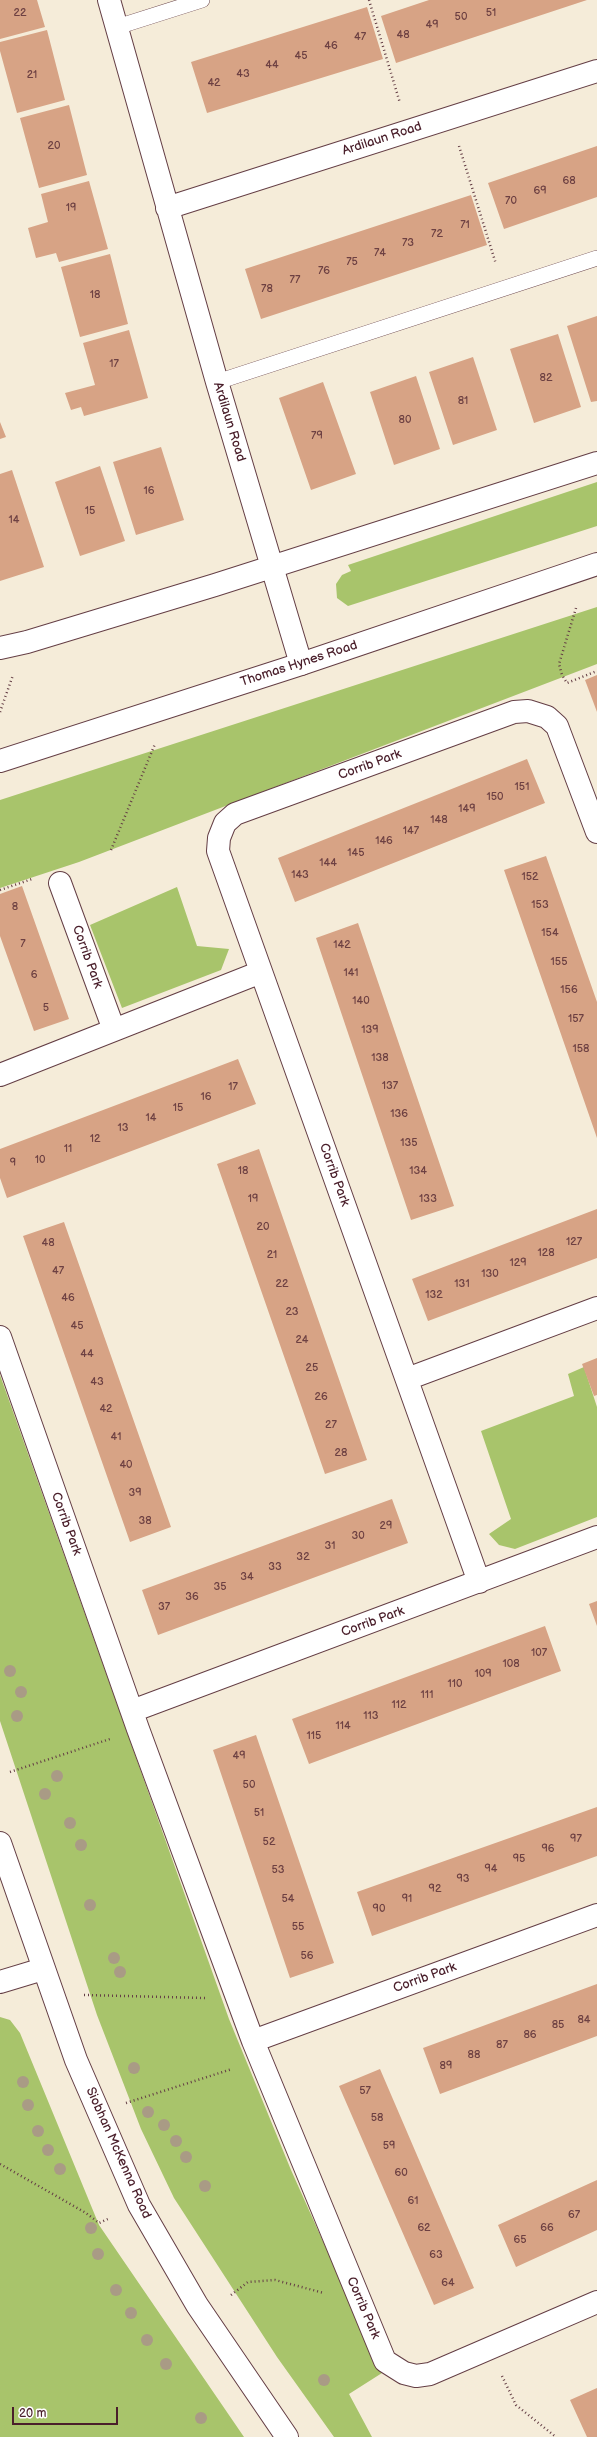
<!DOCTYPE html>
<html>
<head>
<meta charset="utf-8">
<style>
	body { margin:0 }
	#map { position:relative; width:597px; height:2437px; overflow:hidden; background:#f5ecd9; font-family:"Balsamiq Sans",sans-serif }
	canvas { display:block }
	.scale { position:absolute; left:12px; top:2407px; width:106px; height:18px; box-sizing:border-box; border:2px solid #4a1f2b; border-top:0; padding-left:5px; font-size:12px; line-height:14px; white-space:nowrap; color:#4a1f2b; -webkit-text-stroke:3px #fff; paint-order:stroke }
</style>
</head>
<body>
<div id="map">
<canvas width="597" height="2437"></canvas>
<div class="scale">20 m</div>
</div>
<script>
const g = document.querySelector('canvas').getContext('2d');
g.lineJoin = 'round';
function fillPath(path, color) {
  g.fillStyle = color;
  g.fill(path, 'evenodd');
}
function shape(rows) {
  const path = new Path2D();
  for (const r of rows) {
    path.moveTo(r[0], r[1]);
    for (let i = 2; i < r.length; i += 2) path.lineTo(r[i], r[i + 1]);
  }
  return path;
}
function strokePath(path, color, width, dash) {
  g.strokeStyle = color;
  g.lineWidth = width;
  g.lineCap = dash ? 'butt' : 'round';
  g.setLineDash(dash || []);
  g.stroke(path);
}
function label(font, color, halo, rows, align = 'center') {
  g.font = font + ' "Balsamiq Sans",sans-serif';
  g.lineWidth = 3;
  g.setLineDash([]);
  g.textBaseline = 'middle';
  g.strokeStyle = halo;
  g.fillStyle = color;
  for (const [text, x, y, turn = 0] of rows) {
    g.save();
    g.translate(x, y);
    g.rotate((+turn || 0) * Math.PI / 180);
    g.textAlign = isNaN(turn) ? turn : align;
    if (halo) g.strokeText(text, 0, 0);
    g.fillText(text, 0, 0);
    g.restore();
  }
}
fillPath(shape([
	[597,482,597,526,348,606,337,598,336,584,342,575,351,571,348,565],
	[597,607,597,664,79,862,0,888,0,800],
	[177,887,197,946,229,949,221,970,122,1008,90,925],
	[584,1367,597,1407,597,1517,515,1549,499,1545,489,1534,511,1519,481,1431,574,1396,568,1374],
	[0,1375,229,2019,291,2170,382,2373,349,2394,372,2437,334,2437,277,2357,174,2198,141,2129,97,2015,0,1721],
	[0,2017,10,2020,20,2033,99,2225,244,2437,0,2437]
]), '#a8c46b');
fillPath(shape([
	[0,0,37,0,45,27,0,39],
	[429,0,587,0,396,63,381,16],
	[367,7,383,59,207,113,191,62],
	[47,30,65,100,17,113,0,51,0,42],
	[69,105,87,175,39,188,20,118],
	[597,146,597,197,504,229,488,183],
	[89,181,108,249,59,262,56,253,36,258,28,228,48,222,41,194],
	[471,195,487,245,261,319,245,269],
	[110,254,128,324,80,337,61,267],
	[597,316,597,401,591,402,567,326],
	[129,330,148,398,84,416,81,407,71,410,65,393,95,385,83,343],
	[558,334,581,407,534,423,510,349],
	[473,357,497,430,453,445,429,372],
	[416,376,440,449,394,465,370,392],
	[323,382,356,474,311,490,279,398],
	[0,422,6,437,0,439],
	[161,447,184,520,136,535,113,462],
	[100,466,125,541,80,556,55,482],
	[12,470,44,567,0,581,0,474],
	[597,675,597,712,585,680],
	[527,759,545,803,295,902,278,858],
	[546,856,597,1002,597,1138,504,870],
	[22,886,69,1019,34,1031,0,936,0,894],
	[358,923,454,1206,411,1220,316,938],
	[238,1059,256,1104,7,1198,0,1178,0,1149],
	[259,1149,367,1460,325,1474,217,1164],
	[597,1209,597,1258,428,1321,412,1279],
	[64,1222,171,1527,130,1542,23,1236],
	[597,1358,597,1395,594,1396,582,1364],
	[392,1499,408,1543,158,1635,142,1590],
	[597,1601,597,1626,589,1604],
	[545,1626,561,1671,309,1764,292,1719],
	[256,1735,334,1963,290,1978,213,1750],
	[597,1807,597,1856,372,1936,357,1892],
	[597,1984,597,2036,440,2094,423,2048],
	[380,2069,474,2288,434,2305,339,2086],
	[597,2180,597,2230,516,2267,498,2225],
	[597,2388,597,2437,587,2437,570,2400]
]), '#d7a385');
const service = shape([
	[117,27,202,0],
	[217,382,597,258]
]);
const minor = shape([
	[109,0,217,382,301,664],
	[167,208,597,71],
	[0,648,27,642,215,585,597,463],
	[60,883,114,1030],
	[0,1075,261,972],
	[0,1337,138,1729,253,2041,385,2361,404,2373,416,2376,430,2374,597,2302],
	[407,1379,597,1308],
	[479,1582,218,851,219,838,225,823,235,814,514,712,528,711,547,717,557,726,597,832],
	[132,1711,597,1537],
	[0,1982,43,1969],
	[253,2041,597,1915]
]);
const tertiary = shape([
	[0,1843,76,2060,139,2205,197,2305,287,2437]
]);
const primary = shape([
	[0,761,301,664,597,564]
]);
strokePath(service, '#643e45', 16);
strokePath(minor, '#643e45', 24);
strokePath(tertiary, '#643e45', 24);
strokePath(primary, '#643e45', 24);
strokePath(shape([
	[369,0,400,103],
	[459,146,496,264],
	[576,608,559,664,562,675,567,683,597,671],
	[0,712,13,675],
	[111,850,155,744],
	[0,890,32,879],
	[10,1772,110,1739],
	[84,1995,205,1998],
	[126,2103,232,2069],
	[0,2164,86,2213,99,2223,110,2218],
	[231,2295,248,2282,275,2280,324,2293],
	[502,2376,516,2405,556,2437]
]), '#643e45', 2.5, [1, 3]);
strokePath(service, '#fff', 15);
strokePath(minor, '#fff', 22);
strokePath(tertiary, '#fff', 22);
strokePath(primary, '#fff', 22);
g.fillStyle = '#a99b85';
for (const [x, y] of [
	[10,1671],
	[21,1692],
	[17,1716],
	[57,1776],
	[45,1794],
	[70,1823],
	[81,1845],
	[90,1905],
	[114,1958],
	[120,1972],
	[134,2068],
	[23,2082],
	[28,2105],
	[148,2112],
	[164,2125],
	[38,2131],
	[176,2141],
	[48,2150],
	[186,2157],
	[60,2169],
	[205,2186],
	[91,2228],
	[98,2254],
	[116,2290],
	[131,2313],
	[147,2340],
	[166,2364],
	[324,2380],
	[201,2418]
]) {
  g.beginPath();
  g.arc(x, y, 6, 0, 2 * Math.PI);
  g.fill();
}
label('11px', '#6d4042', null, [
	["22",20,13],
	["51",491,13],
	["50",461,17],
	["49",432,25],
	["48",403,35],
	["47",360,37],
	["46",331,46],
	["45",301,56],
	["44",272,65],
	["43",243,74],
	["21",32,75],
	["42",214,83],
	["20",54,146],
	["68",569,181],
	["69",540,191],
	["70",511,201],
	["19",71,208],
	["71",465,225],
	["72",437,234],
	["73",408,243],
	["74",380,253],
	["75",352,262],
	["76",324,271],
	["77",295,280],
	["78",267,289],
	["18",95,295],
	["17",114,364],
	["82",546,378],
	["81",463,401],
	["80",405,420],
	["79",317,436],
	["16",149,491],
	["15",90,511],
	["14",14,520],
	["151",522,787],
	["150",495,797],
	["149",467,809],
	["148",439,820],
	["147",411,831],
	["146",384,841],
	["145",356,853],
	["144",328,863],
	["143",300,875],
	["152",530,877],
	["153",540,905],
	["8",15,907],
	["154",550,933],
	["7",23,944],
	["142",342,945],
	["155",559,962],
	["141",351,973],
	["6",34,975],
	["156",569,990],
	["140",361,1001],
	["5",46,1008],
	["157",576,1019],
	["139",370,1030],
	["158",581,1049],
	["138",380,1058],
	["137",390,1086],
	["17",233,1087],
	["16",206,1097],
	["15",178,1108],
	["136",399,1114],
	["14",151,1118],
	["13",123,1128],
	["12",95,1139],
	["135",409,1143],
	["11",68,1149],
	["10",40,1160],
	["9",13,1163],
	["18",243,1171],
	["134",418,1171],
	["19",253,1199],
	["133",428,1199],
	["20",263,1227],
	["127",574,1242],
	["48",48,1243],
	["128",546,1253],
	["21",272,1255],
	["129",518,1263],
	["47",58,1271],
	["130",490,1274],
	["22",282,1284],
	["131",462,1284],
	["132",434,1295],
	["46",68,1298],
	["23",292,1312],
	["45",77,1326],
	["24",302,1340],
	["44",87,1354],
	["25",312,1368],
	["43",97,1382],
	["26",321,1397],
	["42",106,1409],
	["27",331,1425],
	["41",116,1437],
	["28",341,1453],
	["40",126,1465],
	["39",135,1493],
	["38",145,1521],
	["29",386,1526],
	["30",358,1536],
	["31",330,1546],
	["32",303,1557],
	["33",275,1567],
	["34",247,1577],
	["35",220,1587],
	["36",192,1597],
	["37",164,1607],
	["107",539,1653],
	["108",511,1664],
	["109",483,1674],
	["110",455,1684],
	["111",427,1695],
	["112",399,1705],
	["113",371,1716],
	["114",343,1726],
	["115",314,1736],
	["49",239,1756],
	["50",249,1785],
	["51",259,1813],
	["97",576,1839],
	["52",269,1842],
	["96",548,1849],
	["95",519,1859],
	["94",491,1869],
	["53",278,1870],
	["93",463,1879],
	["92",435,1889],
	["54",288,1899],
	["91",407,1899],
	["90",379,1909],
	["55",298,1927],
	["56",307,1956],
	["84",584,2020],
	["85",558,2025],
	["86",530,2035],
	["87",502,2045],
	["88",474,2055],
	["89",446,2066],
	["57",365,2091],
	["58",377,2118],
	["59",389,2146],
	["60",401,2173],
	["61",413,2201],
	["67",574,2215],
	["62",424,2228],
	["66",547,2228],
	["65",520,2240],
	["63",436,2255],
	["64",448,2283]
]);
label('13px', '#4a1f2b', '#fff', [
	["Ardilaun Road",382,139,-18],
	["Ardilaun Road",229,422,73],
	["Thomas Hynes Road",299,664,-18],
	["Corrib Park",370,765,-20],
	["Corrib Park",87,957,70],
	["Corrib Park",334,1175,70],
	["Corrib Park",66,1524,70],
	["Corrib Park",373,1622,-20],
	["Corrib Park",425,1978,-20],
	["Siobhan McKenna Road",118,2153,66],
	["Corrib Park",363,2308,67]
]);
</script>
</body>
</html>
